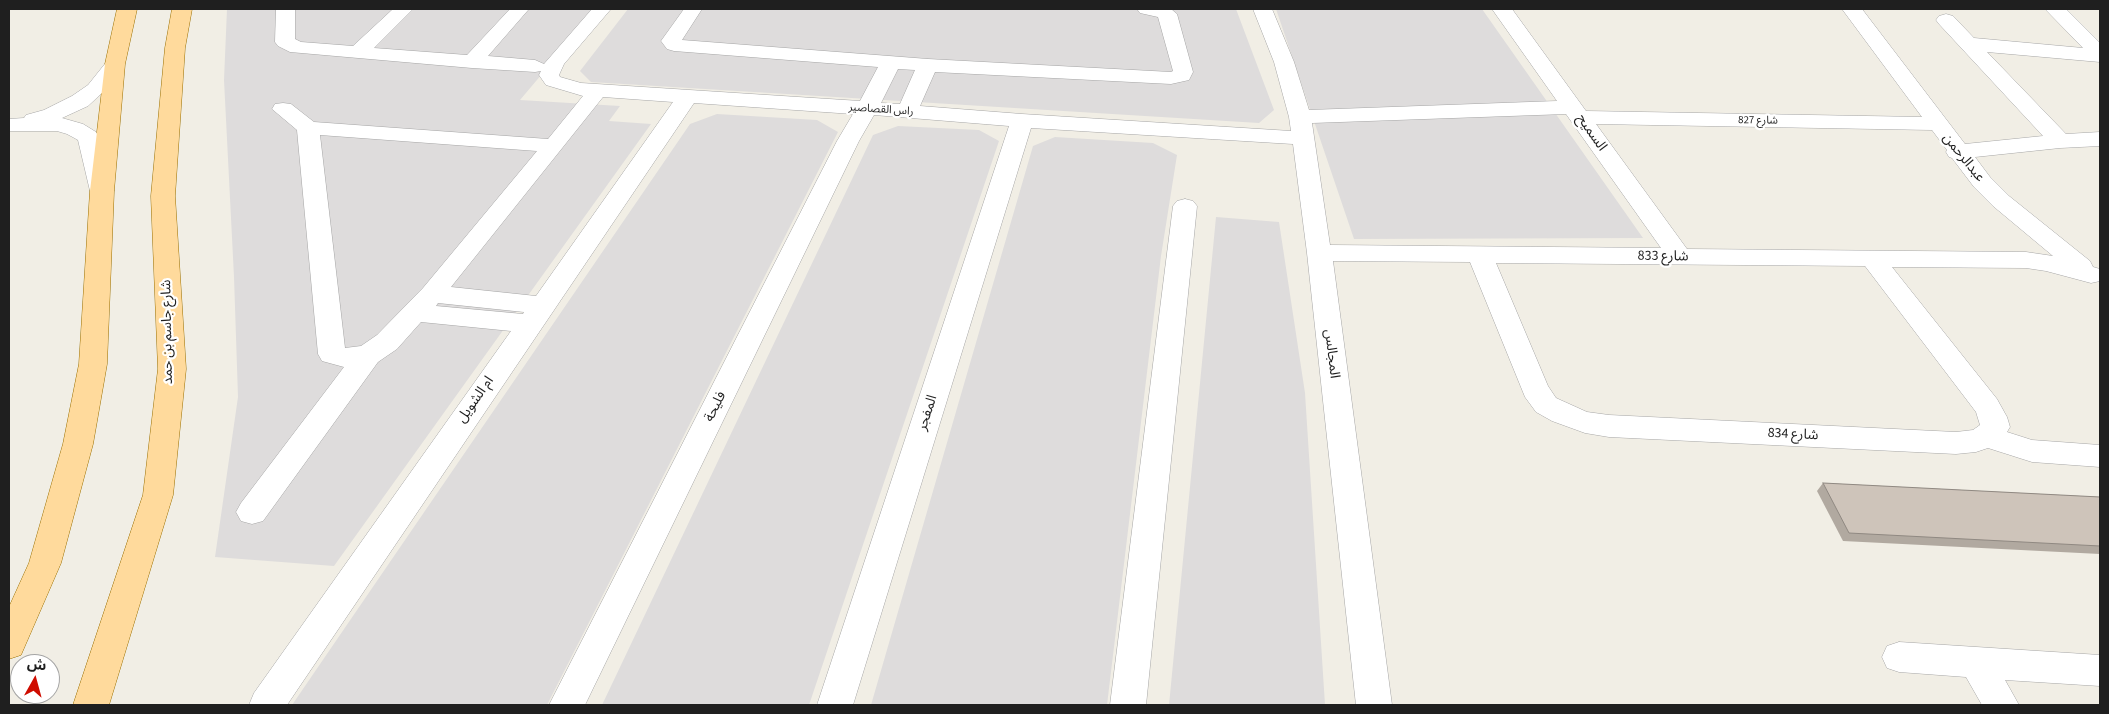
<!DOCTYPE html>
<html>
<head>
<meta charset="utf-8">
<style>
	body { margin:0 }
	#map { position:relative; width:2109px; height:714px; overflow:hidden; background:#f1eee5; font-family:"Source Sans 3","Noto Sans Arabic",sans-serif }
	canvas { display:block }
	.frame { position:absolute; inset:0; border:10px solid #1f1f1f; pointer-events:none }
	.north { position:absolute; left:10px; top:654px; width:50px; height:50px; box-sizing:border-box; background:#fff; border:1px solid #a5a5a5; border-radius:50%; rotate:7deg; font-size:14px; font-weight:700; line-height:20px; text-align:center; color:#1f1f1f }
	.north::after { content:''; display:block; margin:auto; width:18px; height:22px; background:#cf0c00; clip-path:polygon(50% 0,100% 100%,50% 72%,0 100%) }
</style>
</head>
<body>
<div id="map">
<canvas width="2109" height="714"></canvas>
<div class="frame"></div>
<div class="north">ش</div>
</div>
<script>
const g = document.querySelector('canvas').getContext('2d');
g.lineJoin = 'round';
function fillPath(path, color) {
  g.fillStyle = color;
  g.fill(path, 'evenodd');
}
function shape(rows) {
  const path = new Path2D();
  for (const r of rows) {
    path.moveTo(r[0], r[1]);
    for (let i = 2; i < r.length; i += 2) path.lineTo(r[i], r[i + 1]);
  }
  return path;
}
function strokePath(path, color, width, dash) {
  g.strokeStyle = color;
  g.lineWidth = width;
  g.lineCap = dash ? 'butt' : 'round';
  g.setLineDash(dash || []);
  g.stroke(path);
}
function label(font, color, halo, rows, align = 'center') {
  g.font = font + ' "Source Sans 3","Noto Sans Arabic",sans-serif';
  g.lineWidth = 4.5;
  g.setLineDash([]);
  g.textBaseline = 'middle';
  g.strokeStyle = halo;
  g.fillStyle = color;
  for (const [text, x, y, turn = 0] of rows) {
    g.save();
    g.translate(x, y);
    g.rotate((+turn || 0) * Math.PI / 180);
    g.textAlign = isNaN(turn) ? turn : align;
    if (halo) g.strokeText(text, 0, 0);
    g.fillText(text, 0, 0);
    g.restore();
  }
}
fillPath(shape([
	[227,9,597,9,520,100,620,106,609,121,651,124,334,566,215,557,238,397,234,277,224,80],
	[628,9,1236,9,1274,110,1259,123,591,82,580,71],
	[1276,9,1482,9,1643,238,1354,239],
	[717,114,817,120,838,132,547,705,292,705,690,124],
	[898,126,979,130,999,141,809,705,602,705,873,135],
	[1055,137,1153,143,1177,155,1161,256,1107,705,871,705,1033,146],
	[1216,217,1279,222,1305,393,1325,705,1169,705]
]), '#dedcdc');
const minor = shape([
	[276,9,295,9,295,39,301,42,353,46,393,9,413,9,374,48,467,55,510,9,529,9,488,56,535,60,544,64,592,9,611,9,564,64,559,75,560,77,581,83,860,101,878,67,674,51,667,49,661,41,684,9,702,9,682,40,928,59,1171,72,1173,71,1158,17,1140,13,1137,9,1171,9,1177,14,1193,72,1189,80,1171,84,935,72,920,106,1022,114,1291,131,1289,117,1274,62,1253,9,1272,9,1294,62,1309,110,1557,101,1492,9,1512,9,1586,111,1922,117,1842,9,1862,9,1965,144,2043,136,1939,24,1936,20,1939,16,1946,14,1953,16,1974,38,2083,48,2046,10,2066,9,2100,43,2100,62,1987,52,2066,134,2100,132,2100,146,2060,148,1975,157,1990,177,2009,196,2090,261,2093,267,2100,269,2100,281,2091,283,2046,271,2026,268,1892,267,1997,399,2007,417,2010,427,2007,432,2032,440,2100,445,2100,467,2032,462,1988,448,1976,452,1956,454,1609,437,1585,433,1552,421,1536,412,1525,397,1470,262,1333,261,1392,705,1356,705,1307,253,1293,144,1031,128,853,705,817,705,1009,126,874,115,859,141,585,705,549,705,837,141,853,114,694,103,287,705,249,705,254,693,511,331,421,322,397,349,378,362,263,521,252,524,241,521,236,512,241,503,344,367,322,361,318,354,297,130,272,109,275,104,283,103,291,104,314,122,548,139,583,96,546,85,539,75,541,71,535,72,472,68,290,52,278,46,275,42,276,9],
	[898,69,915,70,900,104,881,103,898,69],
	[603,97,673,102,536,296,451,287,603,97],
	[1566,114,1661,248,1330,245,1312,123,1566,114],
	[1596,124,1932,130,1947,150,1946,152,1949,157,1952,158,1974,187,1993,206,2053,256,2026,252,1687,249,1596,124],
	[320,135,537,151,423,288,377,335,361,346,345,348,320,135],
	[1496,263,1865,266,1976,412,1980,425,1973,430,1956,432,1609,415,1587,412,1556,398,1548,386,1496,263],
	[438,303,524,312,523,314,436,306,438,303],
	[115,58,122,60,125,64,102,93,88,106,62,118,83,124,96,132,99,137,114,191,110,196,102,198,94,196,90,191,78,140,67,134,57,131,9,131,9,119,24,118,26,115,44,110,72,96,88,85,108,60,115,58],
	[1185,199,1193,201,1197,206,1146,705,1110,705,1173,206,1177,201,1185,199],
	[1899,642,2100,655,2100,686,2005,680,2019,705,1982,705,1966,677,1899,672,1887,668,1882,657,1887,646,1899,642]
]);
const major = shape([
	[117,9,137,9,125,64,114,191,107,364,93,444,61,563,21,655,9,659,9,607,29,563,63,444,79,364,90,191,105,64,117,9],
	[172,9,192,9,185,48,175,196,186,369,173,495,109,705,73,705,143,495,158,369,151,196,165,48,172,9]
]);
strokePath(minor, '#a6a6a6', 1);
strokePath(major, '#9b7000', 1);
fillPath(minor, '#fff');
fillPath(major, '#ffda9c');
fillPath(shape([
	[1823,483,2100,497,2100,554,1843,541,1817,491]
]), '#b1a9a0');
const building = shape([
	[1823,483,2100,497,2100,546,1849,533,1823,483]
]);
fillPath(building, '#cec4ba');
strokePath(building, '#908982', 1);
label('11px', '#1f1f1f', '#fff', [
	["راس القصاصير",881,110,4],
	["شارع 827",1758,121,1]
]);
label('14px', '#1f1f1f', '#fff', [
	["السميح",1591,133,55],
	["عبدالرحمن",1963,158,51],
	["شارع 833",1663,257,1],
	["شارع جاسم بن حمد",168,332,-91],
	["المجالس",1331,354,83],
	["ام الشويل",476,400,-55],
	["فليحة",716,407,-64],
	["المفجر",928,413,-72],
	["شارع 834",1793,435,3]
]);
</script>
</body>
</html>
